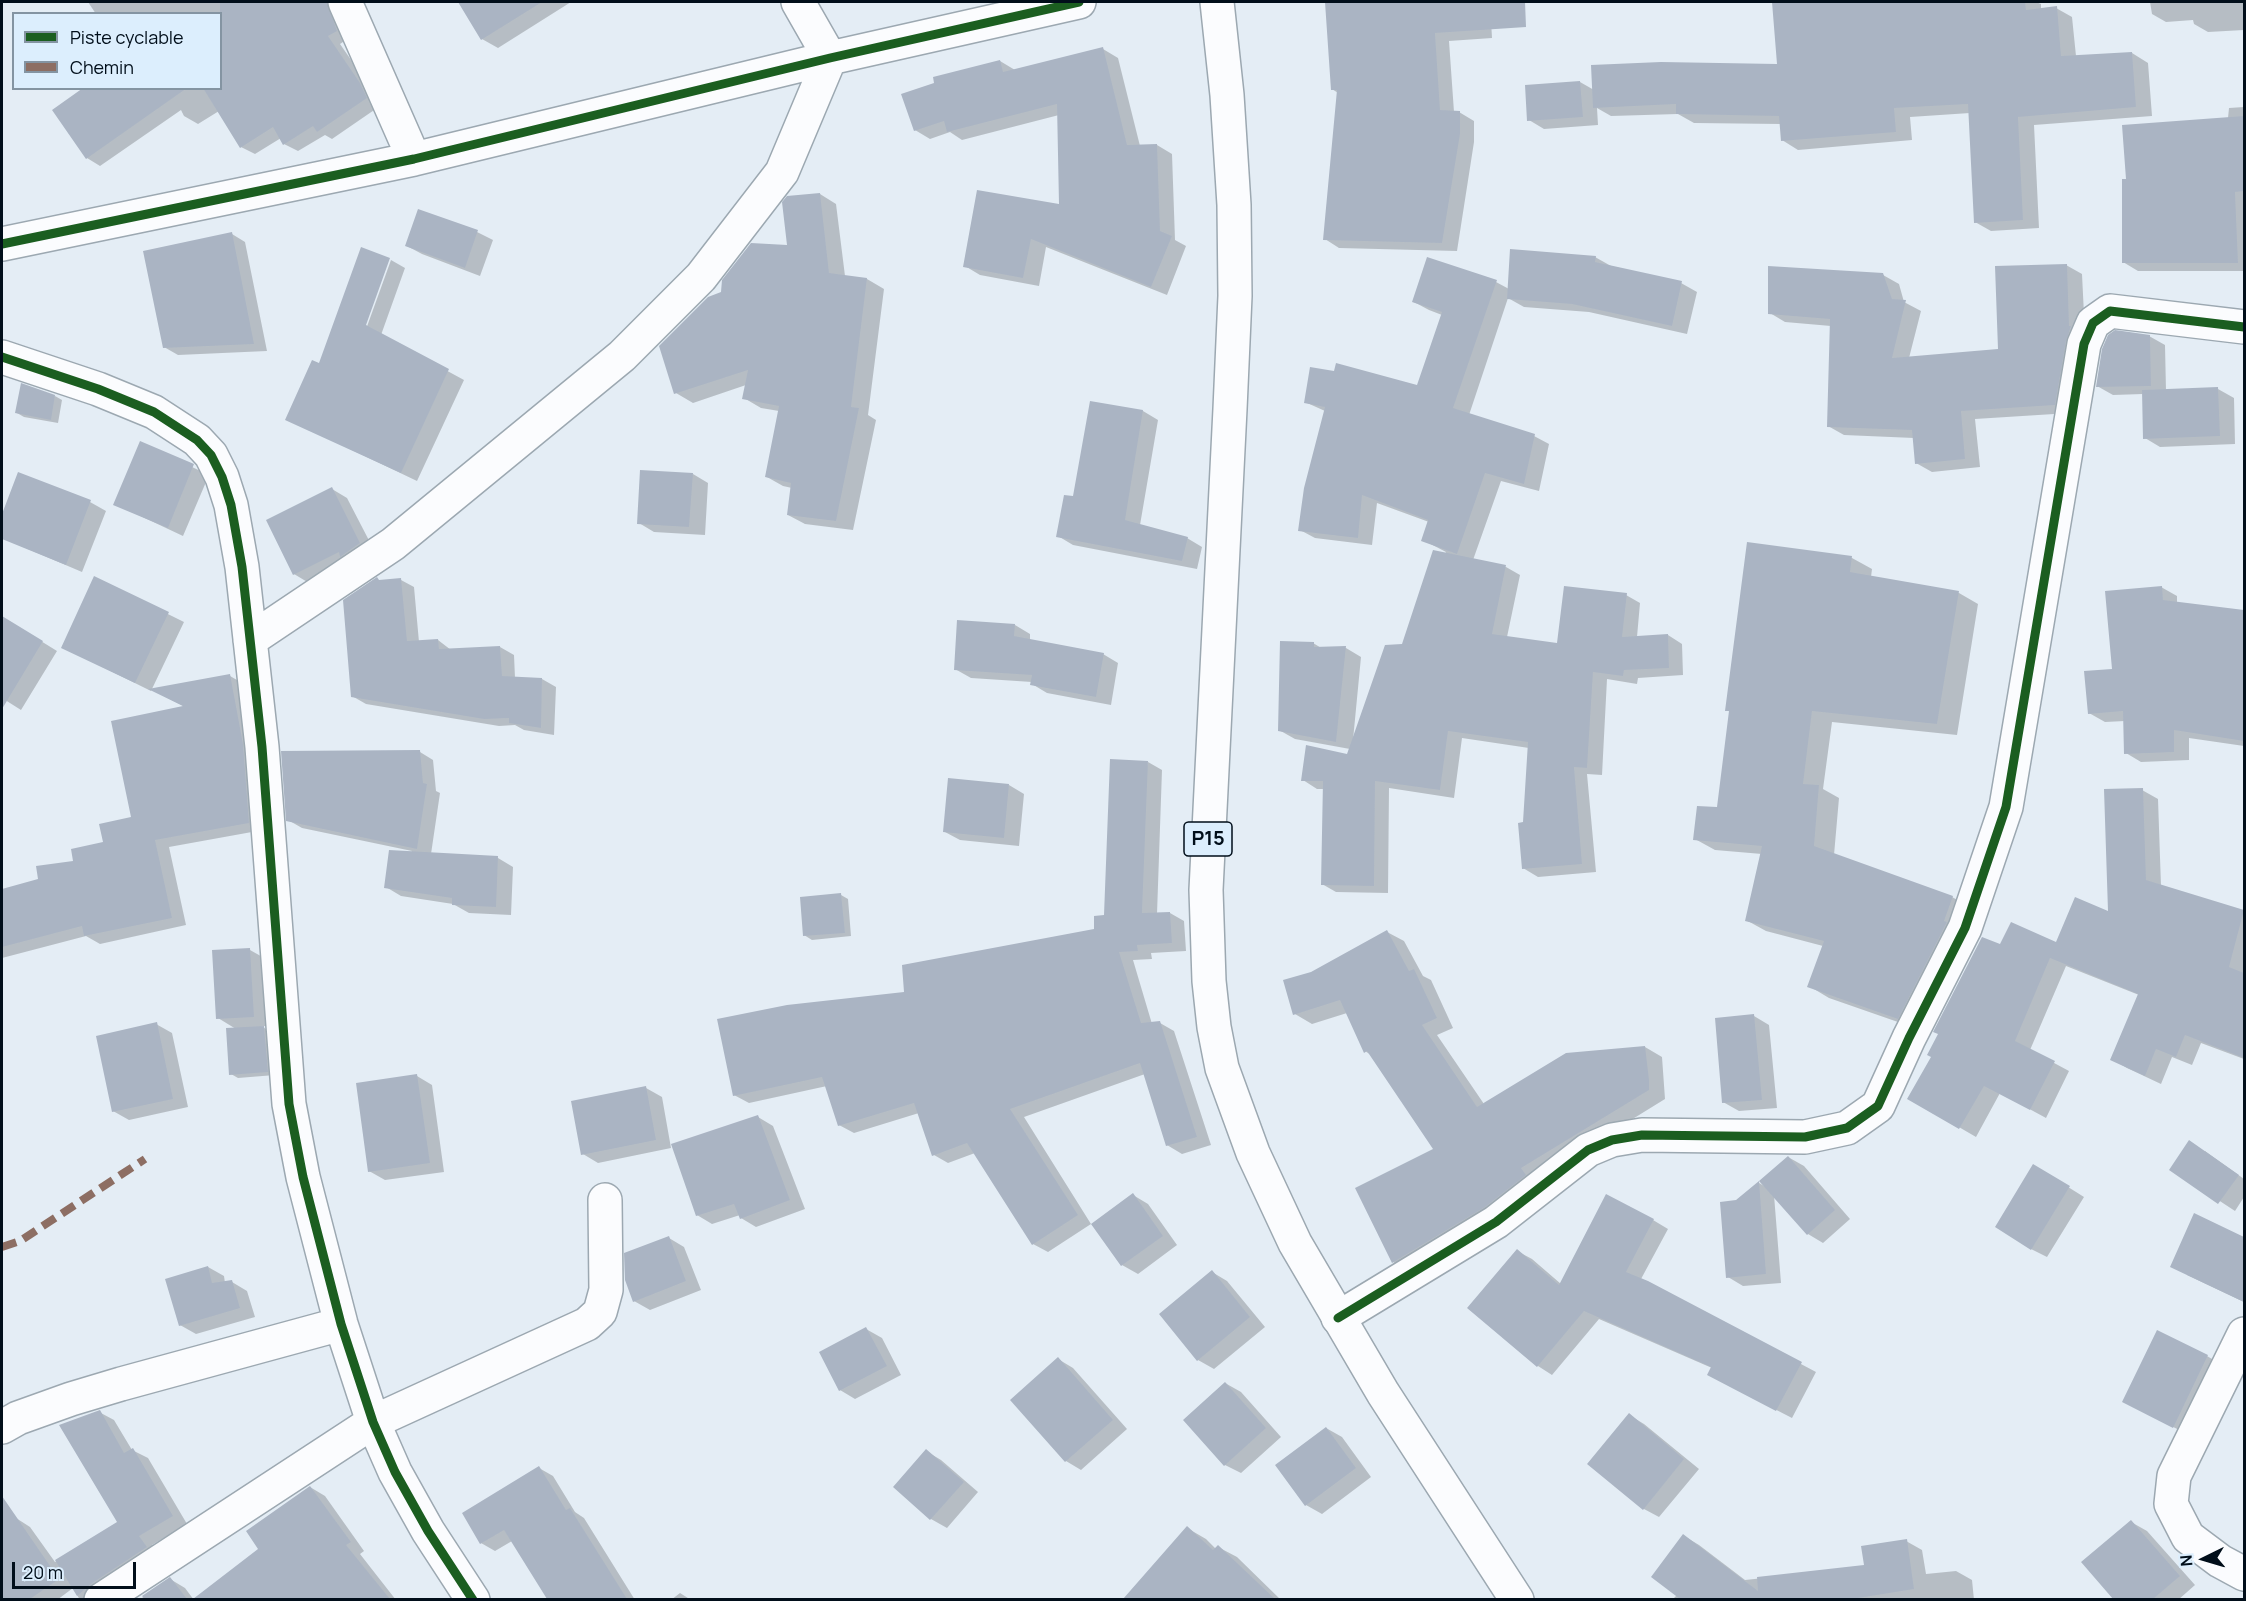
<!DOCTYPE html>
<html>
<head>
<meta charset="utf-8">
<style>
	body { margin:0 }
	#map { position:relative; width:2246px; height:1601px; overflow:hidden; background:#e4edf5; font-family:Manrope,sans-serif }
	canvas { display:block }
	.frame { position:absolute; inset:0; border:3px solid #010e1a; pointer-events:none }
	.legend { position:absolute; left:12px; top:12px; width:210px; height:78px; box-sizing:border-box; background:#dceefd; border:2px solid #8494a2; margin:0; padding:8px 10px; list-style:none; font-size:18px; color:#010e1a }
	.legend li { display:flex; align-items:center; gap:12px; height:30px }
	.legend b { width:30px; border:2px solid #8494a2 }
	.north { position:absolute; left:2174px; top:1529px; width:60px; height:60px; -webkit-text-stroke:4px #dceefd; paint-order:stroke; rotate:265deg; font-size:16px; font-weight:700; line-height:24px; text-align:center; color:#010e1a }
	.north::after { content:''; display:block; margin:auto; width:21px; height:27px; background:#010e1a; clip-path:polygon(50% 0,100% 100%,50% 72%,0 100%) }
	.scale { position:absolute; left:12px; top:1562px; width:124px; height:27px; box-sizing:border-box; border:3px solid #010e1a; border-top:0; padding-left:8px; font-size:18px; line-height:21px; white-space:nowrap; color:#010e1a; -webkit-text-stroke:4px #dceefd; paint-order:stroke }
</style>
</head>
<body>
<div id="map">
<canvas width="2246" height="1601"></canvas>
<div class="frame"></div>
<ul class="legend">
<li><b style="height:8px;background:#1b5e20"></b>Piste cyclable</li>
<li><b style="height:8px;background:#8d6e63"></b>Chemin</li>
</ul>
<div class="north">N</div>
<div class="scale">20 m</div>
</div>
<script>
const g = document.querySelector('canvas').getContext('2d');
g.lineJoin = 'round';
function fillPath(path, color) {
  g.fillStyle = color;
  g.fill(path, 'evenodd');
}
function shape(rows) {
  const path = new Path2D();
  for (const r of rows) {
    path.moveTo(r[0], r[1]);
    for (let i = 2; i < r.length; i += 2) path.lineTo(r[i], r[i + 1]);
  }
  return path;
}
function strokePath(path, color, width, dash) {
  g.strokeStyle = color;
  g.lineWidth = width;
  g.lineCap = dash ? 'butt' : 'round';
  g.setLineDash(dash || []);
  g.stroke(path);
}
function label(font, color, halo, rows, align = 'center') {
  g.font = font + ' Manrope,sans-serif';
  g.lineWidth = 4.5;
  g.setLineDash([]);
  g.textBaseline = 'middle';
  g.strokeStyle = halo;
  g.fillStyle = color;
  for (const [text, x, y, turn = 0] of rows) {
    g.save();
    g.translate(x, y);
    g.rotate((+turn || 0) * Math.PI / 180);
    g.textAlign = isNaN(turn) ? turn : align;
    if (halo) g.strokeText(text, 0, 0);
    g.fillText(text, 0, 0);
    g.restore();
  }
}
fillPath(shape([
	[88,2,324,2,346,40,340,44,374,93,380,106,332,139,325,135,298,151,284,144,281,138,255,154,241,147,219,111,198,124,184,116,181,110,100,166,87,158,85,88,220,88,220,14,96,14],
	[476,2,571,2,498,48,482,39,464,9],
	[1327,2,1490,2,1492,38,1449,41,1454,112,1459,112,1474,121,1474,142,1457,251,1339,248,1325,239,1338,93,1332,89],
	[1774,2,2036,2,2041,4,2041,9,2056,8,2072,17,2076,56,2132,53,2148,63,2152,116,2034,125,2039,228,1991,231,1975,222,1970,113,1910,117,1912,140,1798,150,1782,140,1781,124,1694,123,1678,114,1611,116,1597,108,1598,125,1544,129,1529,120,1580,82,1594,90,1778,66],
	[2150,2,2244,2,2244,30,2208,32,2194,24,2193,20,2166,22,2152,14],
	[1103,49,1118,58,1140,146,1157,145,1172,154,1175,240,1186,246,1167,295,1046,247,1039,286,980,275,965,266,1061,206,1059,115,962,140,950,132,930,139,915,130,1000,61,1015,70],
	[2244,107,2244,271,2138,271,2123,262,2127,181,2228,118,2229,108],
	[820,194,836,204,845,276,867,279,884,289,868,415,876,420,853,530,805,524,788,515,792,488,783,486,767,477,779,411,761,408,744,398,746,385,693,403,676,393,723,294,788,247],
	[477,232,493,240,480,276,422,254,407,246],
	[232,234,245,242,267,351,178,355,164,347],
	[1595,257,1611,266,1681,283,1697,292,1687,334,1589,312,1524,307,1508,298,1469,415,1534,436,1549,444,1539,491,1501,481,1473,560,1506,567,1520,575,1507,637,1558,645,1626,595,1640,603,1637,637,1668,635,1682,644,1683,675,1638,678,1637,684,1607,679,1602,775,1587,774,1596,872,1538,877,1523,868,1529,748,1462,738,1454,798,1389,788,1388,893,1336,892,1322,884,1324,789,1317,789,1303,780,1347,756,1350,749,1295,739,1279,730,1313,643,1323,649,1346,648,1361,657,1353,740,1404,646,1446,552,1423,540,1429,522,1377,503,1372,545,1315,538,1300,530,1325,411,1305,402,1418,387,1442,315,1429,310,1414,302,1496,282,1509,289],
	[391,260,405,268,381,335,464,380,417,481,287,419,320,366,362,331,365,332],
	[2066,265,2082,274,2085,335,2070,413,1975,419,1980,467,1932,472,1916,463,1914,438,1844,435,1828,426,1831,326,1785,322,1770,313,1883,275,1899,284,1904,302,1921,311,1909,358,2000,350],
	[2149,336,2165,345,2166,391,2218,389,2234,398,2235,444,2160,447,2145,438,2143,394,2113,395,2097,386],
	[55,396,62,400,58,423,24,417,17,413],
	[1091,402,1143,411,1158,420,1140,525,1187,538,1202,547,1197,569,1073,545,1058,536,1075,498],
	[141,443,209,475,183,536,115,504],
	[19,474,90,502,106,511,82,572,2,538,2,518],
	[693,474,708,483,705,535,654,532,639,523],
	[332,489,347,498,375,552,309,583,294,574],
	[1748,544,1852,558,1872,569,1871,577,1959,593,1978,604,1957,735,1832,722,1823,789,1839,798,1834,855,1952,897,1972,908,1918,1029,1829,998,1809,986,1823,946,1766,931,1746,920,1762,854,1715,850,1695,839,1718,809,1730,712,1727,710],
	[95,578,184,622,151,691,62,647],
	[401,580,414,587,419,642,438,640,451,650,500,647,514,655,515,678,542,679,556,687,554,735,524,730,515,725,499,726,366,704,352,696,381,581],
	[2161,587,2177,596,2177,603,2244,612,2244,746,2189,738,2189,760,2141,762,2126,753,2125,721,2105,722,2089,713],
	[2,617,57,651,21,710,2,698],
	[1015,625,1030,634,1030,641,1103,654,1118,663,1111,705,1047,693,1032,684,1032,682,971,678,955,669],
	[230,676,244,684,263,830,169,847,186,925,100,944,86,936,2,958,2,890,40,881,75,862,105,843,133,819,185,707,152,690],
	[420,752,433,760,436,791,440,793,431,854,498,858,513,867,511,915,469,913,453,904,401,896,386,887,412,851,302,828,288,820],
	[1148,762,1162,770,1157,914,1170,913,1184,921,1186,951,1151,953,1152,959,1133,960,1152,1024,1160,1023,1174,1031,1211,1145,1182,1154,1167,1145,1145,1074,1024,1117,1091,1224,1048,1252,1033,1244,975,1153,948,1163,934,1155,919,1113,854,1133,839,1125,827,1086,749,1103,734,1095,906,994,1096,930,1106,917],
	[1009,785,1024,794,1019,846,960,840,945,832],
	[2142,790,2158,799,2161,886,2244,911,2244,1059,2201,1043,2192,1065,2172,1057,2161,1084,2127,1068,2112,1059,2139,995,2066,966,2030,1050,2069,1071,2046,1118,2000,1093,1976,1137,1909,1098,2001,946,2057,944,2109,914],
	[841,895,848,899,851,936,812,940,804,935],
	[1387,932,1404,941,1423,976,1431,980,1453,1028,1437,1035,1484,1104,1645,1047,1662,1057,1665,1099,1537,1178,1410,1272,1393,1262,1435,1150,1371,1055,1365,1051,1347,1013,1312,1024,1295,1014,1311,974],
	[250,950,266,959,269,1026,261,1026,271,1032,275,1075,238,1078,231,1074,236,1029,218,1018,214,952],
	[1754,1016,1769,1025,1777,1108,1739,1111,1723,1102],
	[156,1024,172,1033,188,1107,129,1120,113,1111],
	[417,1076,432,1085,444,1172,385,1180,369,1171],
	[646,1088,662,1097,671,1148,598,1163,583,1154],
	[758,1117,773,1126,805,1209,756,1227,741,1218,740,1215,712,1224,697,1215],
	[2205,1151,2244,1179,2244,1197,2235,1211,2171,1169],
	[1788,1157,1804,1166,1850,1219,1823,1243,1808,1234,1774,1195,1781,1283,1743,1286,1728,1277,1737,1202,1759,1183,1766,1187],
	[2049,1175,2084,1197,2047,1257,2031,1249],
	[1133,1195,1148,1204,1177,1245,1138,1274,1122,1265],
	[2195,1215,2244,1239,2244,1302,2187,1275],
	[1653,1220,1668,1229,1641,1279,1816,1372,1792,1418,1724,1383,1712,1368,1599,1319,1552,1375,1538,1366,1517,1251,1532,1259,1561,1284],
	[669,1238,684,1247,701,1290,650,1310,634,1301],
	[208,1267,224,1276,225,1283,232,1282,247,1291,255,1317,196,1334,180,1325],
	[1212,1272,1227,1281,1265,1327,1214,1369,1198,1360,1161,1315],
	[866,1329,882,1338,901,1375,855,1399,840,1390],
	[2207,1356,2222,1365,2189,1435,2124,1402],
	[1058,1359,1073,1368,1127,1429,1081,1470,1066,1461],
	[1225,1383,1241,1392,1281,1437,1241,1473,1225,1465],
	[99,1412,114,1420,132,1450,148,1458,187,1524,152,1545,161,1556,99,1600,80,1600,73,1588,57,1600,2,1600,2,1528,16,1518,30,1527,55,1562,119,1523],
	[1629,1415,1644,1424,1699,1469,1659,1517,1644,1509],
	[1326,1428,1342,1437,1371,1477,1322,1514,1306,1505,1277,1465],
	[926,1451,941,1460,978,1492,947,1528,931,1519,895,1487],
	[539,1468,553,1476,575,1512,584,1518,635,1600,549,1600,512,1541,495,1551,481,1543],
	[310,1487,325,1496,364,1551,360,1554,396,1600,196,1600,260,1549],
	[2131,1522,2147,1531,2195,1585,2178,1600,2115,1600,2083,1563],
	[1187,1528,1206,1539,1216,1549,1218,1547,1237,1557,1281,1600,1125,1600],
	[1684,1536,1699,1545,1745,1580,1866,1567,1906,1541,1922,1550,1926,1574,1956,1571,1972,1580,1974,1600,1672,1600,1677,1595],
	[170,1579,185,1588,194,1600,139,1600],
	[680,1593,691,1600,671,1600]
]), '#0003');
fillPath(shape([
	[220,2,327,2,337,31,328,36,360,83,367,98,317,132,313,126,283,145,273,127,240,148,203,88,220,88],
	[458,2,542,2,481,40],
	[1325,2,1525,2,1526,27,1435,33,1440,110,1460,111,1460,134,1442,243,1323,240,1337,90,1331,90],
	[1772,2,2025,2,2026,10,2057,6,2061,56,2132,52,2136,107,2018,117,2023,220,1974,223,1968,104,1894,108,1896,132,1781,141,1779,116,1676,114,1676,104,1593,108,1591,65,1661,62,1777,64],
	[1103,47,1127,145,1157,144,1160,231,1172,236,1151,287,1031,239,1023,278,963,267,977,190,1059,204,1057,104,947,132,944,121,914,131,901,94,934,83,933,77,1000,60,1003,72],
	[1580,81,1583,117,1527,121,1525,85],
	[83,88,187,88,86,159,52,110],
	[2244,116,2244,191,2235,192,2238,263,2122,263,2122,179,2126,179,2122,125],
	[820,193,829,273,867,278,851,407,859,408,836,521,787,515,791,483,765,477,779,406,742,399,748,370,674,394,659,346,708,297,721,292,722,280,751,243,787,245,782,202,787,196],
	[418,209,478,230,465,268,405,246],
	[232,232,254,344,163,348,143,251],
	[361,247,390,258,366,325,449,369,401,473,285,420,312,360,319,363],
	[1510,249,1596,256,1595,262,1682,281,1672,326,1572,304,1507,299],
	[1427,257,1497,280,1453,408,1535,434,1524,484,1485,473,1457,554,1421,541,1428,520,1362,495,1358,538,1298,531,1304,488,1325,407,1304,403,1310,367,1334,371,1336,363,1417,385,1442,312,1412,302],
	[2067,264,2069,326,2071,326,2066,341,2055,405,1961,411,1965,459,1915,464,1912,430,1827,427,1830,319,1768,314,1768,266,1883,273,1892,299,1906,300,1892,358,1998,349,1995,266],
	[2115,330,2150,335,2151,386,2096,387,2102,349,2108,335],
	[21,383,55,395,51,420,15,413],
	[2218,387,2220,436,2143,439,2142,390],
	[1090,401,1143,410,1125,520,1188,537,1182,561,1056,537,1064,495,1073,496],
	[140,441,194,464,168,528,113,505],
	[640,470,693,473,689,527,637,524],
	[18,472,91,500,66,565,2,539,2,514],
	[332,487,360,543,340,557,339,552,293,575,266,520],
	[1747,542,1852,556,1850,572,1959,591,1937,724,1812,711,1803,784,1819,785,1814,846,1953,896,1944,921,1947,922,1898,1019,1807,987,1824,941,1745,921,1762,846,1693,840,1697,806,1717,807,1729,711,1725,711],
	[1433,550,1506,565,1492,634,1557,643,1564,586,1627,593,1622,637,1668,634,1669,668,1624,670,1623,676,1593,672,1587,768,1574,767,1582,864,1522,869,1518,823,1523,822,1528,742,1448,731,1440,790,1375,781,1374,886,1321,885,1323,781,1301,781,1306,745,1347,754,1385,645,1402,644],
	[94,576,169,612,135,683,61,648],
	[377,577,379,580,401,578,407,641,438,639,439,649,500,646,502,676,542,678,541,728,509,723,509,718,484,719,351,697,343,600],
	[2162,586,2163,600,2244,610,2244,741,2174,730,2174,752,2124,754,2123,711,2088,714,2084,671,2112,669,2105,591],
	[2,616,43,641,2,709],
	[957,620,1015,624,1014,636,1104,653,1096,697,1030,685,1032,675,954,670],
	[1280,641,1314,642,1314,647,1346,646,1336,742,1278,731],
	[230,674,243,744,249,823,155,840,172,918,84,936,82,926,2,947,2,889,38,879,36,866,73,861,71,849,103,842,99,824,131,817,111,721,183,706,148,689],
	[420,750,423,783,427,784,417,849,286,821,281,751],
	[1110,759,1148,761,1142,913,1170,912,1172,943,1137,945,1138,951,1119,952,1141,1023,1160,1021,1197,1137,1166,1146,1140,1063,1010,1109,1078,1215,1032,1245,967,1143,932,1156,914,1103,838,1126,822,1077,733,1096,717,1019,787,1005,904,992,902,965,1094,929,1094,916,1104,915],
	[948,778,1009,784,1004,838,943,832],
	[2143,788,2146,880,2244,910,2229,967,2244,973,2244,1058,2185,1035,2176,1057,2156,1049,2145,1076,2110,1060,2138,994,2050,958,2015,1041,2055,1061,2030,1110,1984,1086,1959,1129,1907,1099,1931,1057,1927,1055,1938,1034,1933,1032,1982,937,2000,944,2011,922,2056,942,2075,897,2108,911,2104,789],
	[389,850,498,856,496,907,452,905,452,898,384,888],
	[841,893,845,933,803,936,800,897],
	[1387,930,1409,971,1414,969,1437,1018,1422,1025,1477,1107,1566,1053,1645,1046,1649,1080,1649,1090,1521,1168,1526,1175,1485,1207,1392,1263,1355,1188,1433,1149,1367,1051,1364,1053,1340,1000,1293,1015,1283,980,1311,972],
	[250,948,254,1017,216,1019,212,950],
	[1754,1014,1762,1100,1722,1103,1715,1018],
	[157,1022,173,1099,112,1112,96,1036],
	[264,1026,268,1072,229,1075,226,1028],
	[417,1074,430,1163,368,1172,356,1083],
	[646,1086,656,1140,581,1155,571,1101],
	[758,1115,790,1200,740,1219,734,1204,696,1216,671,1144],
	[2189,1140,2239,1175,2218,1204,2169,1170],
	[1788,1156,1835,1210,1807,1235,1759,1181],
	[2033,1164,2070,1186,2031,1250,1995,1227],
	[1759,1181,1766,1274,1726,1278,1720,1202,1736,1200],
	[1133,1193,1163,1236,1121,1266,1091,1224],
	[1606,1194,1654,1219,1626,1272,1648,1281,1802,1362,1776,1411,1707,1375,1711,1367,1584,1311,1537,1367,1467,1308,1517,1249,1559,1285],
	[2194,1213,2244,1237,2244,1302,2170,1267],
	[669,1236,686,1281,633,1302,625,1280,624,1253],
	[208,1266,212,1283,232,1280,240,1308,179,1326,165,1279],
	[1212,1270,1250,1317,1197,1361,1159,1314],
	[866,1327,887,1366,839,1391,819,1352],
	[2157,1330,2208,1355,2173,1428,2122,1402],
	[1058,1357,1113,1420,1065,1462,1010,1400],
	[1225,1382,1266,1428,1224,1466,1183,1420],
	[100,1410,124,1453,133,1448,173,1516,139,1536,147,1547,91,1584,77,1596,55,1560,117,1522,59,1425],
	[1629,1413,1684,1459,1643,1510,1587,1464],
	[1326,1427,1356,1468,1305,1506,1275,1465],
	[926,1449,964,1482,930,1520,893,1487],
	[539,1466,566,1510,570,1508,627,1599,547,1599,504,1530,480,1544,462,1513],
	[310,1486,351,1542,346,1545,390,1599,193,1599,258,1549,246,1531],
	[2,1496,59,1579,30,1599,2,1599],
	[2131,1520,2180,1576,2153,1599,2113,1599,2081,1562],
	[1187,1526,1213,1550,1218,1545,1275,1599,1123,1599],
	[1683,1534,1758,1591,1757,1577,1864,1565,1861,1546,1907,1539,1914,1589,1852,1599,1680,1599,1651,1577],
	[170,1577,187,1599,145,1599,142,1596]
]), '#aab4c3');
const minor = shape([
	[345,2,414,159],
	[2,244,414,159,830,58,1079,2],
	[2,357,98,389,154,412,197,440,211,455,222,477,231,505,242,567,262,747,289,1104,303,1177,341,1324,373,1422,395,1472,428,1531,473,1600],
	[250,640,393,544,622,356,701,277,782,172,830,58,798,2],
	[1338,1318,1496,1222,1588,1150,1612,1140,1642,1135,1805,1137,1847,1128,1878,1106,1909,1038,1965,928,2006,807,2084,344,2093,323,2110,311,2244,327],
	[2244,1334,2174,1476,2171,1504,2188,1537,2220,1561,2244,1574],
	[2,1427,18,1418,71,1399,121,1384,341,1324],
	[101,1600,373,1422,587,1324,600,1312,606,1290,605,1200]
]);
const primary = shape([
	[1217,2,1227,95,1234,205,1235,296,1230,409,1206,890,1209,981,1214,1027,1222,1068,1253,1153,1295,1243,1383,1393,1517,1600]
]);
strokePath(minor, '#9ca8b1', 36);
strokePath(primary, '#9ca8b1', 36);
strokePath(minor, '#fbfcfe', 33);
strokePath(primary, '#fbfcfe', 33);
strokePath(shape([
	[2,1247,20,1241,145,1159]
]), '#8d6e63', 8, [15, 8]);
strokePath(shape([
	[2,244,414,159,830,58,1079,2],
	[2,357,98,389,154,412,197,440,211,455,222,477,231,505,242,567,262,747,289,1104,303,1177,341,1324,373,1422,395,1472,428,1531,473,1600],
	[1338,1318,1496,1222,1588,1150,1612,1140,1642,1135,1805,1137,1847,1128,1878,1106,1909,1038,1965,928,2006,807,2084,344,2093,323,2110,311,2244,327]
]), '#1b5e20', 9);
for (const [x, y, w] of [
	[1208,839,48]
]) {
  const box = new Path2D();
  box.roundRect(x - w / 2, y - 17, w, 34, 4.5);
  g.fillStyle = '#dceefd';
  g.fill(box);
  strokePath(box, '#010e1a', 1.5);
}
label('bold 20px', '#010e1a', null, [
	["P15",1208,839]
]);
</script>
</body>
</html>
